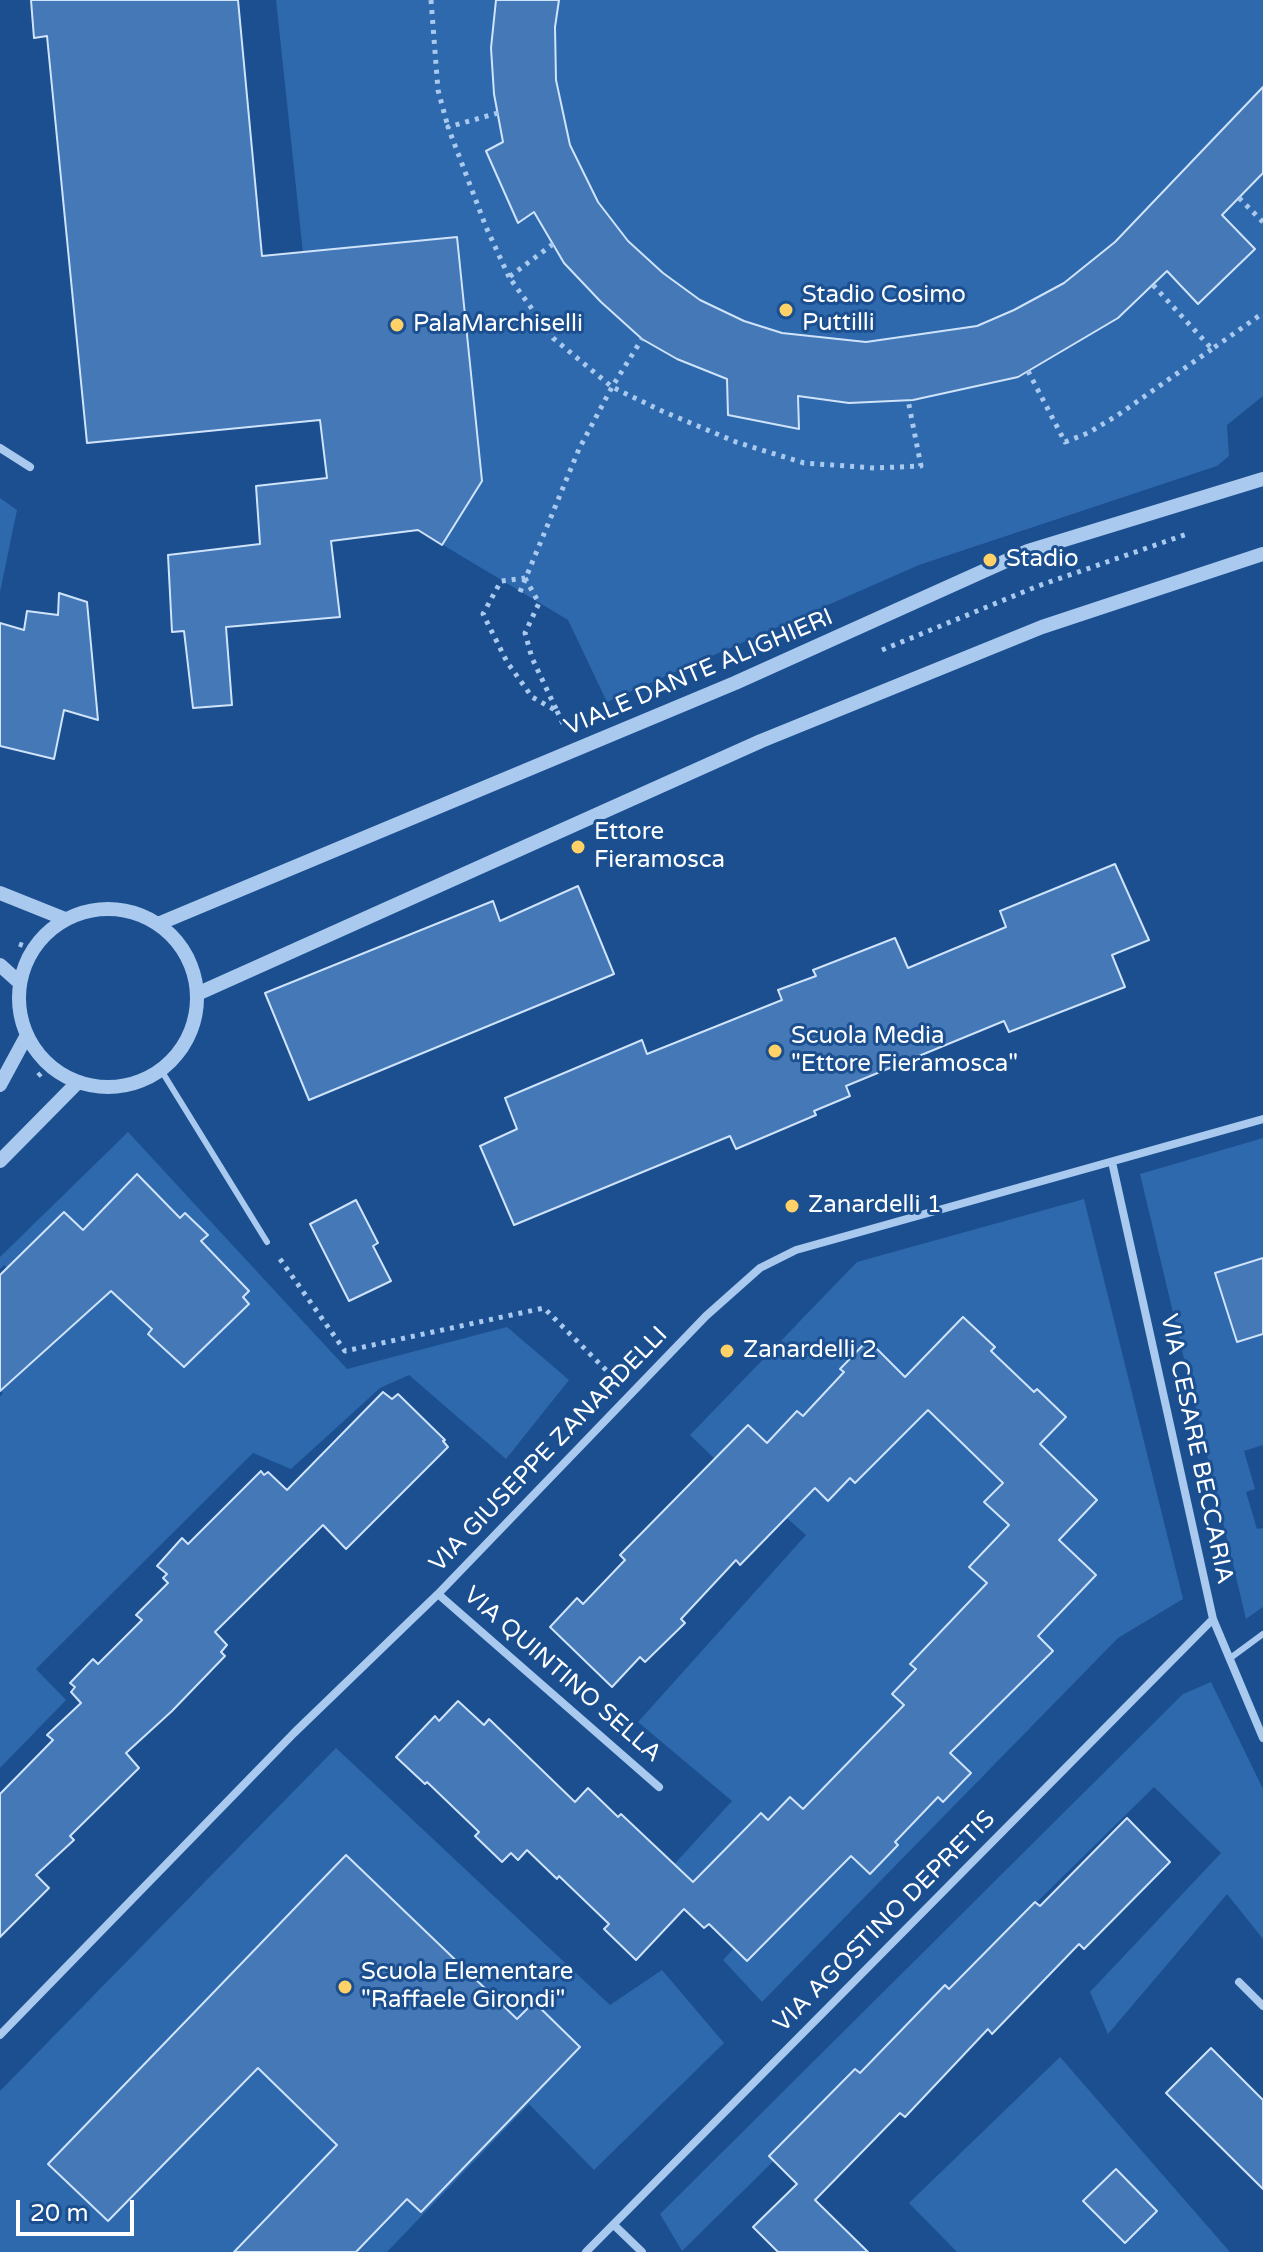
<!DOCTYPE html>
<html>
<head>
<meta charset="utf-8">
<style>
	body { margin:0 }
	#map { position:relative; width:1263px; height:2252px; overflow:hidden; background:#1b4f8f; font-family:"Varela Round",sans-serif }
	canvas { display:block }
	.scale { position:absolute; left:16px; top:2200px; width:118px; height:36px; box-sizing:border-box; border:4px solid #fff; border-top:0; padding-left:10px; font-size:24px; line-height:28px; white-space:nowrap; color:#fff; -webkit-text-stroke:6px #1b4f8f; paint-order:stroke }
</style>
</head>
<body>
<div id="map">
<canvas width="1263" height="2252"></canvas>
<div class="scale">20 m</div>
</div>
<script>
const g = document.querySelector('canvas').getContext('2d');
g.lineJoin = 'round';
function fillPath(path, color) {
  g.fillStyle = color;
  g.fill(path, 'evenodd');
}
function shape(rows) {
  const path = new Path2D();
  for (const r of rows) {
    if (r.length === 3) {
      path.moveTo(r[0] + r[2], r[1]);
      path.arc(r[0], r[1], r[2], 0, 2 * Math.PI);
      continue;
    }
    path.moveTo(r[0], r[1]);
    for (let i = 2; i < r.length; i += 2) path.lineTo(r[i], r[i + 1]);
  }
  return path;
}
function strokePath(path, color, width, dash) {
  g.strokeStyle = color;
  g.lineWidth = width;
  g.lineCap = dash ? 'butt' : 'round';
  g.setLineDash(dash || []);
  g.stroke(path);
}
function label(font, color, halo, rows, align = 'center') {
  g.font = font + ' "Varela Round",sans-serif';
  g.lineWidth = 6;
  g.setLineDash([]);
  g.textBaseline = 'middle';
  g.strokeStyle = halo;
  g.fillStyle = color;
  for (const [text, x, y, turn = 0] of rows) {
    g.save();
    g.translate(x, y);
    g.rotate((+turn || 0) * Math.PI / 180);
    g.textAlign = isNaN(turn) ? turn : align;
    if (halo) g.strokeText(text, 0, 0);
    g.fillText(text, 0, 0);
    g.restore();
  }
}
fillPath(shape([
	[276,0,1263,0,1263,396,1227,425,1229,456,1217,466,919,565,607,702,568,620,418,530,331,541,327,478],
	[0,498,17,510,0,592],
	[128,1132,347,1369,507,1327,569,1380,506,1459,409,1375,380,1388,291,1469,253,1453,36,1669,66,1700,0,1768,0,1397,3,1393,0,1390,110,1285,152,1329,148,1334,179,1363,249,1304,243,1297,249,1291,137,1175,88,1235,64,1212,33,1243,11,1271,4,1265,0,1269,0,1257],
	[1263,1138,1263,1258,1215,1273,1237,1342,1263,1334,1263,1445,1244,1451,1255,1489,1246,1492,1257,1529,1263,1528,1263,1607,1246,1619,1140,1174],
	[1084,1199,1183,1599,1118,1638,762,2002,723,1960,734,1948,820,1888,834,1873,845,1851,871,1874,898,1846,895,1842,938,1797,942,1801,970,1773,946,1749,967,1736,1053,1651,1029,1627,1095,1575,1059,1540,1097,1500,1080,1484,1076,1487,1040,1444,1065,1417,1034,1392,991,1351,995,1347,963,1317,905,1377,868,1341,841,1369,844,1372,773,1449,719,1463,690,1435,857,1262],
	[925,1404,980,1461,1009,1477,985,1502,1017,1534,970,1567,994,1590,911,1664,916,1669,892,1694,911,1712,846,1764,824,1787,808,1814,790,1797,787,1799,698,1898,669,1870,732,1801,638,1722,806,1535,780,1512,809,1482,828,1501,850,1478,856,1483,878,1459,883,1443,890,1449,909,1429],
	[1211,1682,1263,1789,1263,1939,1227,1894,1108,2034,1090,1992,1221,1853,1154,1787,682,2251,660,2214,1183,1694],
	[336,1748,610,2005,662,1970,724,2043,594,2170,529,2104,387,2252,356,2252,407,2199,422,2212,580,2047,534,2002,517,2019,346,1855,48,2164,108,2221,258,2068,337,2145,234,2252,0,2252,0,2091],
	[1060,2057,1230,2252,957,2252,909,2203]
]), '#2e69ad');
const building = shape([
	[31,0,238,0,262,256,457,237,482,481,442,545,418,530,331,541,340,617,226,627,232,705,193,708,184,631,172,632,168,555,260,544,256,486,327,478,320,420,87,443,47,36,34,38,31,0],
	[496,0,559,0,555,27,556,80,570,145,598,202,628,241,663,273,700,300,744,321,782,333,866,342,977,326,1014,310,1064,283,1115,242,1263,87,1263,173,1222,215,1255,249,1198,304,1167,271,1118,318,1018,377,913,400,849,403,798,396,799,429,728,415,727,379,677,359,642,339,601,302,564,263,534,212,518,223,486,151,503,142,494,94,491,48,496,0],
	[59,593,87,602,98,720,64,710,54,759,0,746,0,623,24,630,27,611,58,615,59,593],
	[1115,864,1149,940,1112,955,1125,987,1009,1032,1004,1021,846,1086,850,1096,814,1111,816,1115,736,1149,730,1136,514,1225,480,1146,517,1129,505,1098,642,1040,647,1054,782,1000,778,990,816,976,813,970,895,938,908,968,1006,927,1000,911,1115,864],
	[578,886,614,974,309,1100,265,993,493,901,500,921,578,886],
	[137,1174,180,1218,185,1213,208,1235,201,1241,249,1291,243,1297,249,1304,184,1367,148,1334,152,1329,111,1291,0,1391,0,1275,64,1212,83,1230,137,1174],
	[356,1200,378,1243,373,1246,391,1281,349,1301,310,1224,356,1200],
	[1263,1258,1263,1334,1237,1342,1215,1273,1263,1258],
	[963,1317,995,1347,991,1351,1034,1392,1037,1389,1066,1417,1040,1444,1097,1500,1059,1540,1096,1575,1038,1636,1053,1651,950,1753,971,1773,943,1802,938,1797,895,1842,898,1845,870,1874,851,1856,747,1961,709,1924,704,1928,684,1909,636,1960,604,1929,609,1924,559,1876,557,1879,527,1850,518,1860,511,1853,502,1862,475,1836,479,1832,427,1782,425,1784,396,1757,435,1716,439,1721,458,1701,484,1725,489,1719,575,1802,588,1788,618,1817,621,1814,693,1882,761,1813,768,1820,790,1797,803,1809,904,1705,892,1694,916,1669,910,1664,987,1583,969,1567,1009,1525,984,1502,1003,1483,928,1410,855,1483,850,1478,828,1501,815,1488,740,1565,736,1560,681,1619,685,1623,645,1662,640,1657,612,1687,550,1627,577,1598,583,1604,625,1560,620,1555,748,1425,767,1443,797,1411,803,1416,844,1372,840,1369,868,1340,905,1377,963,1317],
	[383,1392,392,1399,398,1394,445,1440,443,1441,448,1447,346,1549,323,1525,215,1632,227,1645,221,1652,225,1656,172,1711,126,1753,139,1768,70,1836,74,1840,36,1875,49,1888,0,1937,0,1794,53,1740,47,1735,81,1703,71,1692,75,1687,70,1683,93,1659,98,1664,142,1620,136,1615,168,1583,163,1578,167,1574,157,1566,182,1538,188,1544,261,1471,264,1475,268,1472,287,1490,383,1392],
	[1127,1818,1170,1862,1084,1949,1079,1944,992,2034,988,2029,905,2117,900,2113,815,2200,868,2252,778,2252,753,2227,797,2184,769,2156,855,2069,860,2073,945,1985,949,1989,1035,1902,1040,1906,1127,1818],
	[346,1855,517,2019,534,2002,580,2047,421,2212,407,2199,356,2252,234,2252,337,2145,258,2068,108,2221,48,2164,346,1855],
	[1211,2048,1263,2100,1263,2189,1166,2093,1211,2048],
	[1116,2169,1157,2211,1125,2243,1083,2201,1116,2169]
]);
fillPath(building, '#4478b7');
strokePath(building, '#cfe3fa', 2);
strokePath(shape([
	[431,0,438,90,448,127],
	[498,113,448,127,486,227,509,277],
	[1239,198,1263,222],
	[553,244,509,277,553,338,612,387,662,411,736,442,804,463,875,468,921,466,908,400],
	[1153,285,1212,349,1263,313],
	[1028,371,1065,442,1088,433,1118,415,1212,349],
	[525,578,539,603,525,633,532,658,557,711,532,697,507,662,483,614,501,581,525,578],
	[520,592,579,449,612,387,642,339],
	[882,650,1038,586,1190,533],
	[557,711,565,728],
	[19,944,33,949],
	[38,1076,50,1065],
	[280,1259,345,1351,544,1308,616,1380]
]), '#a9c9ee', 5, [4, 6]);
strokePath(shape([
	[161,1070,267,1242],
	[1229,1659,1263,1634]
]), '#a9c9ee', 6);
strokePath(shape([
	[0,448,30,467],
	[1112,1162,1213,1619,1263,1738],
	[438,1594,659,1787],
	[1239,1982,1263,2006],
	[0,2035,294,1733,438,1594,706,1316,760,1268,796,1250,1263,1119],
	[614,2225,642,2252],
	[586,2252,1213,1619]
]), '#a9c9ee', 8);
strokePath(shape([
	[0,893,65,919],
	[108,998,89],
	[158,924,735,683,1028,551,1263,479],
	[0,965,20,983],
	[197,994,761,741,1042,627,1263,554],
	[0,1085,27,1035],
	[0,1161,78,1082]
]), '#a9c9ee', 14);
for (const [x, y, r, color] of [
	[786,310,8,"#ffd166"],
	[397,325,8,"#ffd166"],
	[990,560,8,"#ffd166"],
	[578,847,8,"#ffd166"],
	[775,1051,8,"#ffd166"],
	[792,1206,8,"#ffd166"],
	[727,1351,8,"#ffd166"],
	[345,1987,8,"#ffd166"]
]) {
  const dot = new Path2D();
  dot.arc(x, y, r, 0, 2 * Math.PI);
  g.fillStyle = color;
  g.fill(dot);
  strokePath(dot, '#1b4f8f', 3);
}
label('24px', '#fff', '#1b4f8f', [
	["Stadio Cosimo",802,296],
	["Puttilli",802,324],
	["PalaMarchiselli",413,325],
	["Stadio",1006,560],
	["Ettore",594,833],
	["Fieramosca",594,861],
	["Scuola Media",791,1037],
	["\"Ettore Fieramosca\"",791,1065],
	["Zanardelli 1",808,1206],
	["Zanardelli 2",743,1351],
	["Scuola Elementare",361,1973],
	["\"Raffaele Girondi\"",361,2001]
], 'left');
label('24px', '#fff', '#1b4f8f', [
	["VIALE DANTE ALIGHIERI",699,673,-23],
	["VIA CESARE BECCARIA",1196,1449,78],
	["VIA GIUSEPPE ZANARDELLI",549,1450,-46],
	["VIA QUINTINO SELLA",562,1675,41],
	["VIA AGOSTINO DEPRETIS",885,1922,-45]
]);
</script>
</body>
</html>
